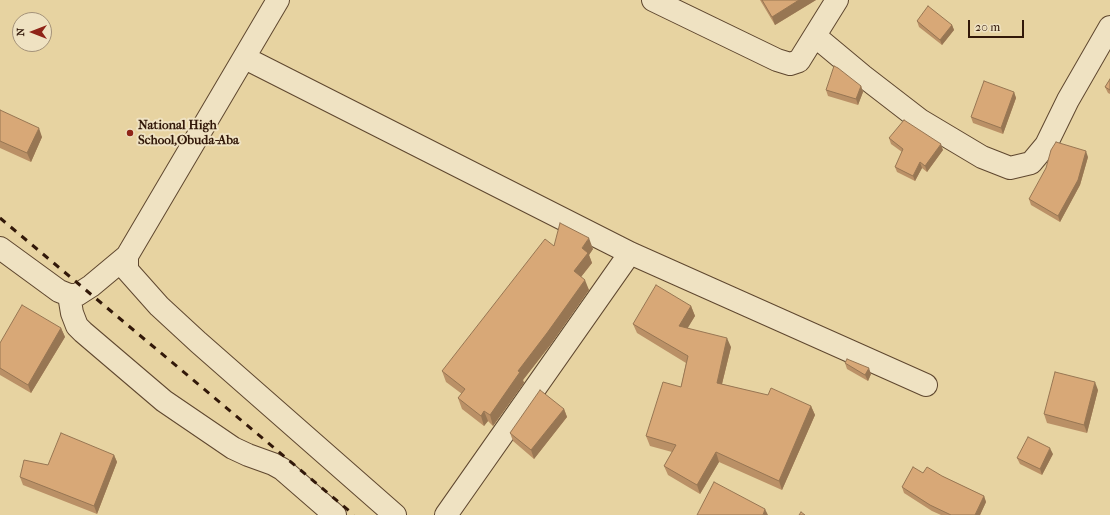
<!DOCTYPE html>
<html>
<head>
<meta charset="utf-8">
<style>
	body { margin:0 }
	#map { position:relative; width:1110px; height:515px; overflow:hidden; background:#e7d3a1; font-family:"IM FELL French Canon",serif }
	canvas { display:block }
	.north { position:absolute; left:12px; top:12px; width:40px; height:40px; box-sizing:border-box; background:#efe2c2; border:1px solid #a39178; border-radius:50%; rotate:270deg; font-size:11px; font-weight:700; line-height:16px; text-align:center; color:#321809 }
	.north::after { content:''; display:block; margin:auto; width:14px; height:18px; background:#8f2418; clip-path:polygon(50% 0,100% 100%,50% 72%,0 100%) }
	.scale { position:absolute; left:968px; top:20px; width:56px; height:18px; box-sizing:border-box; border:2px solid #321809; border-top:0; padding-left:5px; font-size:12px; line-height:14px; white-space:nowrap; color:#321809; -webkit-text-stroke:3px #efe2c2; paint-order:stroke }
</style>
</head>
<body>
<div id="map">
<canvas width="1110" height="515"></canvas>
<div class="north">N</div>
<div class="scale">20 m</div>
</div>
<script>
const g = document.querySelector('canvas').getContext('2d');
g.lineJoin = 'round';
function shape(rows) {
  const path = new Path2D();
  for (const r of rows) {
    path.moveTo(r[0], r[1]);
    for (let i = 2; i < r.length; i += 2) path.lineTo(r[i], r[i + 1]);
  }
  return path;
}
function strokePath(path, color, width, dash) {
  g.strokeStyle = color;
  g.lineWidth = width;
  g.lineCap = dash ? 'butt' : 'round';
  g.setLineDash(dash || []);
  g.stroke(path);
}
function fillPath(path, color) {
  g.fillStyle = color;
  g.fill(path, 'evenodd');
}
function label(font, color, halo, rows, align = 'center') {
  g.font = font + ' "IM FELL French Canon",serif';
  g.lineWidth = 4;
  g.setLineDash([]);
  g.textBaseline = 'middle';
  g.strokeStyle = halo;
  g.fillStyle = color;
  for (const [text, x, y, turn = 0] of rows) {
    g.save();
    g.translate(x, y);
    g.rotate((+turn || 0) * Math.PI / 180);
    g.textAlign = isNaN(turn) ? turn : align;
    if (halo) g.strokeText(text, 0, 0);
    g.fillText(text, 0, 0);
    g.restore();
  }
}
const street = shape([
	[653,0,777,60,790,64,799,61,837,0],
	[815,36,863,76,920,120,982,157,1010,168,1031,163,1046,145,1068,100,1110,27],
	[245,58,630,253,926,385],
	[0,248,59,291,69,295,77,295,91,286,127,256,278,0],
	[127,256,127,270,159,306,198,342,395,515],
	[69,295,72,313,77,326,83,332,164,401,233,448,248,455,273,464,282,469,335,515],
	[446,515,630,253]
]);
strokePath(street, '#5f472f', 24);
strokePath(street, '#efe2c2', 22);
strokePath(shape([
	[0,218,354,515]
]), '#321809', 3, [7, 7]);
fillPath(shape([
	[760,0,816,0,775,25],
	[917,21,952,25,954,30,942,45,919,27],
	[1110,79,1110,94,1108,93,1105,87],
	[861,86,863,92,858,105,828,96,826,90],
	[1014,92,1016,98,1003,134,973,123,971,117],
	[0,110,42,137,31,162,0,148],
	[889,138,943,150,927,172,922,168,915,181,897,172,895,167,902,152,891,144],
	[1088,157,1080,185,1060,222,1031,205,1029,199],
	[554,246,593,249,589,255,592,263,581,277,589,290,551,344,523,380,524,383,493,426,488,421,484,426,462,409,458,398,462,394,446,382,442,371],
	[691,306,695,316,687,328,731,347,722,384,811,406,815,415,782,490,719,462,700,494,668,475,664,466,672,452,650,446,646,436,681,387,686,363,637,333,633,324],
	[61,328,65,337,31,393,0,375,0,343],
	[845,363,871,374,868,381,847,369],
	[1098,390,1087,433,1047,423,1044,414],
	[564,409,567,417,534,459,513,441,510,433],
	[1053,454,1042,475,1020,464,1017,458],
	[114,455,117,462,97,514,23,485,20,477,48,465],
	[923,473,942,476,984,496,986,502,980,515,941,515,932,511,904,493,902,487]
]), '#ba9066');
fillPath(shape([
	[799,0,816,0,775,25,772,17],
	[952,25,954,30,942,45,940,40],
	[861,86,863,92,858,105,856,99],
	[1014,92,1016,98,1003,134,1001,128],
	[39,128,42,137,31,162,27,153],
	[941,144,943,150,927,172,925,166],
	[1086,151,1088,157,1080,185,1060,222,1058,216],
	[920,162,922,168,915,181,913,176],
	[589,238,593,249,589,255,592,263,577,282,574,271,582,248],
	[585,280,589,290,551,344,523,380,524,383,493,426,490,415,518,371],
	[691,306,695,316,683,336,679,326],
	[61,328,65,337,31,393,28,385],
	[727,338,731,347,720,392,717,383],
	[869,368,871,374,868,381,865,375],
	[1095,382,1098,390,1087,433,1084,425],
	[811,406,815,415,782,490,779,481],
	[564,409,567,417,534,459,531,450],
	[484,411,488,421,484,426,481,416],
	[1050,448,1053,454,1042,475,1040,469],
	[716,452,719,462,700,494,697,485],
	[114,455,117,462,97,514,94,506],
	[984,496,986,502,980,515,975,515],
	[765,509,768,515,763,515]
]), '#977653');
const building = shape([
	[762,0,799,0,772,17,762,0],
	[928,6,952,25,940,40,917,21,928,6],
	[834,66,838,68,861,86,856,99,826,90,834,66],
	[1110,79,1110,90,1105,87,1110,79],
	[984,81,1014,92,1001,128,971,117,984,81],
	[0,110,39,128,27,153,0,141,0,110],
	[904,120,941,144,925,166,920,162,913,176,895,167,903,149,889,138,904,120],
	[1056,142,1086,151,1078,180,1058,216,1029,199,1046,168,1051,150,1056,142],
	[560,223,589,238,582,248,588,253,574,271,585,280,547,333,518,371,520,372,490,415,484,411,481,416,458,398,465,389,442,371,545,239,554,246,560,223],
	[656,285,691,306,679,326,727,338,717,383,768,395,771,388,811,406,779,481,716,452,697,485,664,466,676,445,646,436,663,382,681,387,688,356,633,324,656,285],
	[22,305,61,328,28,385,0,368,0,343,22,305],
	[847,359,869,368,865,375,845,363,847,359],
	[1055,372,1095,382,1084,425,1044,414,1055,372],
	[540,390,564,409,531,450,510,433,540,390],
	[61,433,114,455,94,506,20,477,24,460,48,465,61,433],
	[1028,437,1050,448,1040,469,1017,458,1028,437],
	[913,467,923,473,927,467,942,476,984,496,975,515,951,515,930,505,902,487,913,467],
	[714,482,765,509,763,515,697,515,714,482],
	[801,512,805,515,799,515,801,512]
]);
fillPath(building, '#d8a877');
strokePath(building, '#977653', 1);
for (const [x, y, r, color] of [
	[130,133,4,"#8f2418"]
]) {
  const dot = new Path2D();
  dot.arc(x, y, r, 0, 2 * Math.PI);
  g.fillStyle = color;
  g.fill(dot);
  strokePath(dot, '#efe2c2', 1.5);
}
label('bold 13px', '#321809', '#efe2c2', [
	["National High",138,126],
	["School,Obuda-Aba",138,141]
], 'left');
</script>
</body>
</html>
